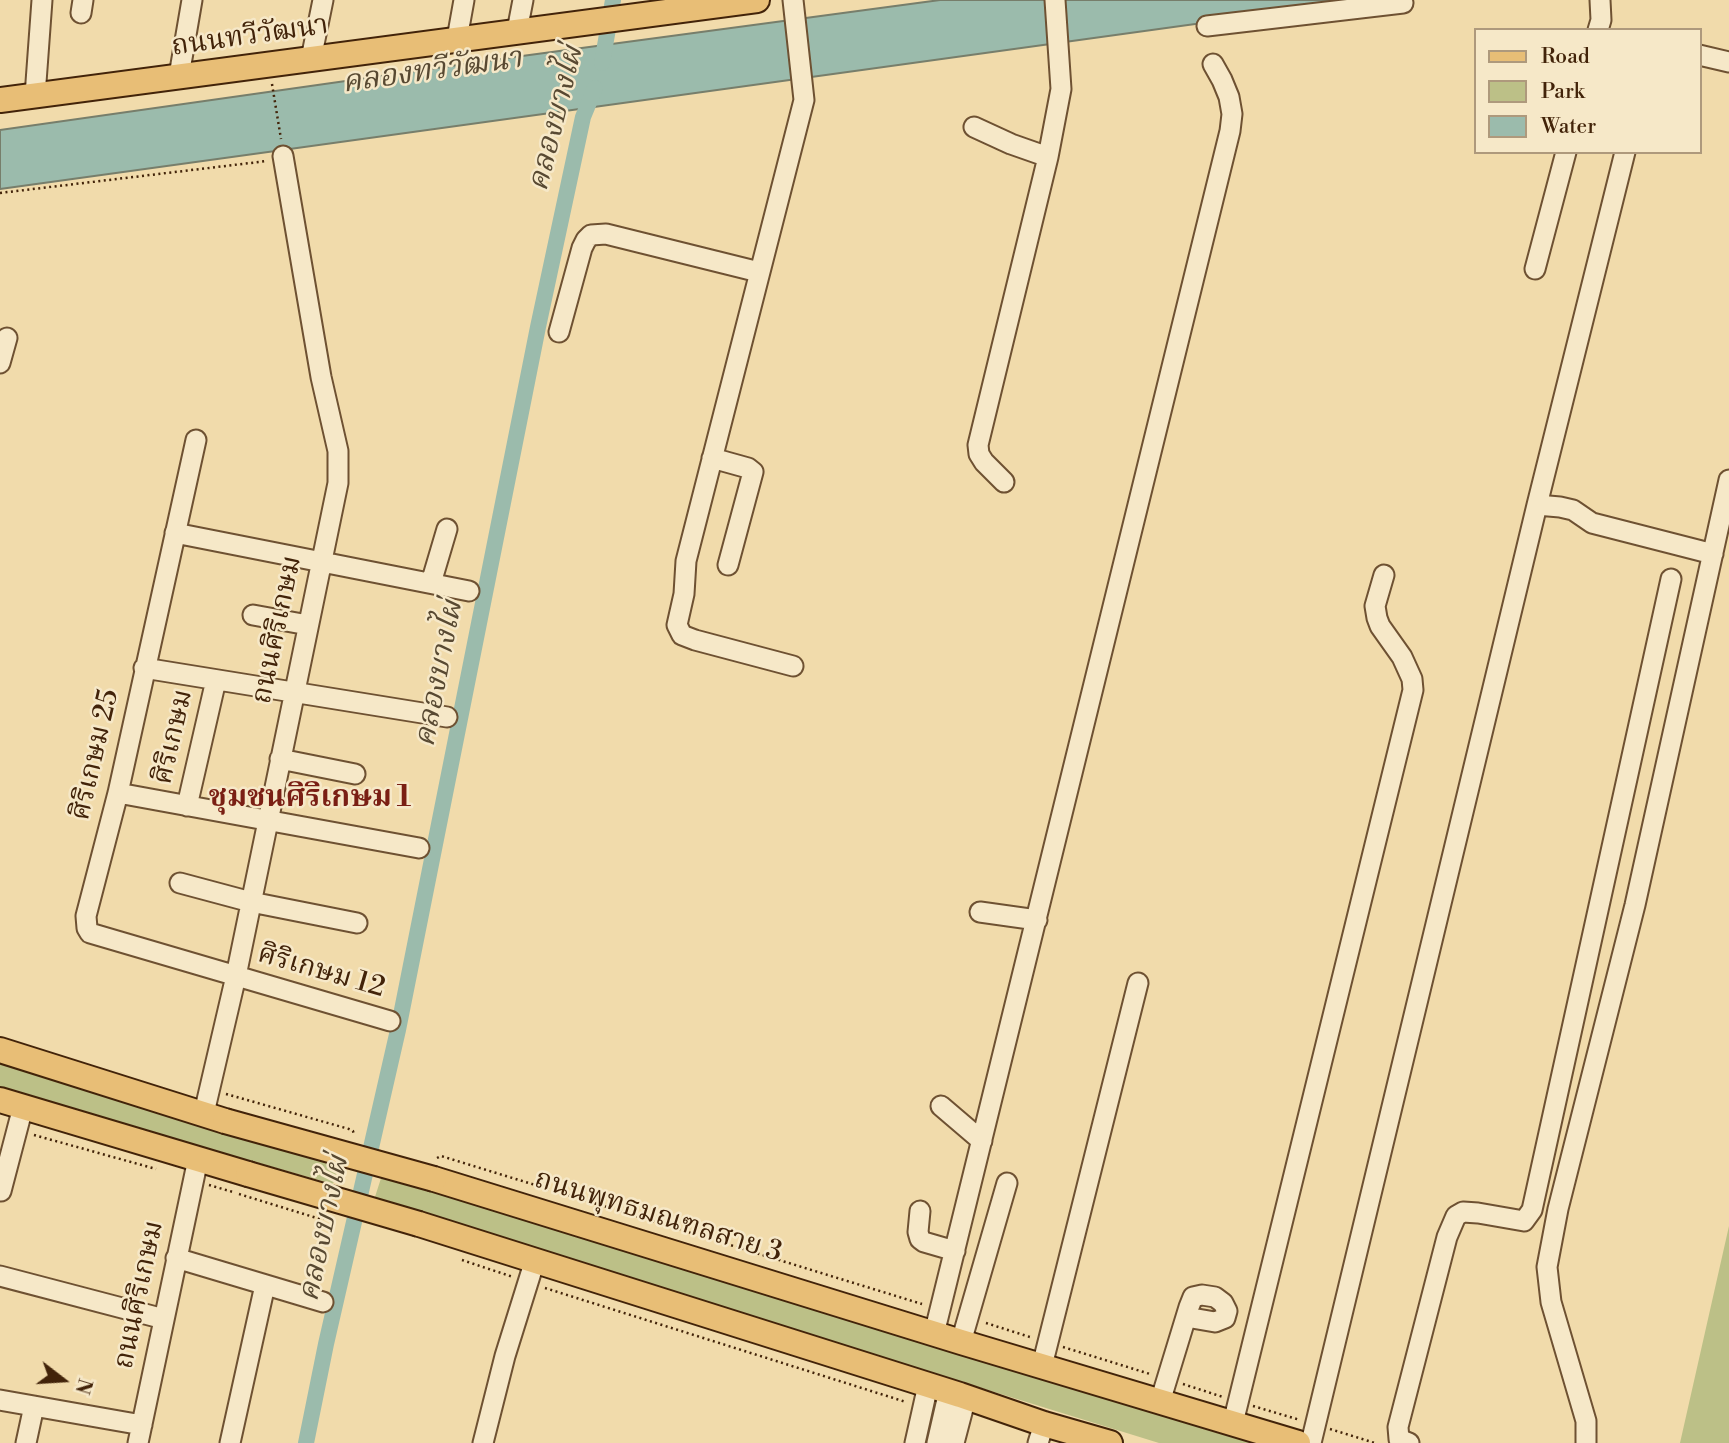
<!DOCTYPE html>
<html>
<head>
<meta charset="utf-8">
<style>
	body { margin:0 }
	#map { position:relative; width:1729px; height:1443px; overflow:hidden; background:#f1dbab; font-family:"Libre Bodoni",serif }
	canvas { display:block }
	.legend { position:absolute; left:1474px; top:28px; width:228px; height:126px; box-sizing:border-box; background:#f6e8c8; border:2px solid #ae997c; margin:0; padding:9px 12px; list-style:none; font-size:21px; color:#422309 }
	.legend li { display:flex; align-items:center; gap:14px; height:35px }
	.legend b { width:35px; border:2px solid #ae997c }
	.north { position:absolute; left:28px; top:1345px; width:70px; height:70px; -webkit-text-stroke:5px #f6e8c8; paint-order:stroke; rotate:107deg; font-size:19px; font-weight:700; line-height:28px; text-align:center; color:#422309 }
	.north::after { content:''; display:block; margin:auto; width:24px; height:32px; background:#422309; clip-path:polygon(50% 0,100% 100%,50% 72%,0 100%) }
</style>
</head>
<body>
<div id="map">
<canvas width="1729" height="1443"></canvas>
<ul class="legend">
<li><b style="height:9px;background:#e8be76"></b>Road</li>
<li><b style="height:19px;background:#bcc087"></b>Park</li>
<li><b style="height:19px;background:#9bbbac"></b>Water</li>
</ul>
<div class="north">N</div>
</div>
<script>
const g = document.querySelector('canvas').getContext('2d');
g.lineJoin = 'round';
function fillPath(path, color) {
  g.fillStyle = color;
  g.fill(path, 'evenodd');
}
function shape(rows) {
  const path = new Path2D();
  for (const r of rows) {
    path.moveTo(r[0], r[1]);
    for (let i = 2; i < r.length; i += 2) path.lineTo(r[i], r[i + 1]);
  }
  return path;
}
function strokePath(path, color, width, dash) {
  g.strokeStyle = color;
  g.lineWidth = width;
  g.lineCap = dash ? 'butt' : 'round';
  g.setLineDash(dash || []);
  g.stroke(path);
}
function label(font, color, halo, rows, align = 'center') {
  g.font = font + ' "Libre Bodoni","Noto Serif Thai",serif';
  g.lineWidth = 5;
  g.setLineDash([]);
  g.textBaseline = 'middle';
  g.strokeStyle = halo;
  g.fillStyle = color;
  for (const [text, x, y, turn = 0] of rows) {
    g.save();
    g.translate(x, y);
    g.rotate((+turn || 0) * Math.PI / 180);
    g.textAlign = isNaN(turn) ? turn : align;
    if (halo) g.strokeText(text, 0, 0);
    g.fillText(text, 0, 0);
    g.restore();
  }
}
fillPath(shape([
	[0,1062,341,1161,333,1184,0,1090],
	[383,1172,1270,1443,1159,1443,374,1200],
	[1729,1226,1729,1443,1680,1443]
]), '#bcc087');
const water = shape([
	[940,0,1369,0,0,189,0,130,522,56,940,0]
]);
fillPath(water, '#9bbbac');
strokePath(water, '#777e6b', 2);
strokePath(shape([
	[602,63,613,0],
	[306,1443,326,1344,398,1030,538,327,583,117,595,88]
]), '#9bbbac', 16);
const minor = shape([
	[793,0,804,100,686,561,684,594,677,625,682,635,695,640,793,666],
	[81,13,83,0],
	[1207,26,1403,3],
	[1598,30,1601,20,1600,0],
	[517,31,523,0],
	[457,39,464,0],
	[1699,55,1729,62],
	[311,59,323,0],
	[179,76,192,0],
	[35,96,42,0],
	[974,127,1011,144,1048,157],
	[1535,269,1566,152],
	[559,332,582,248,586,240,591,235,606,234,759,272],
	[0,363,7,338],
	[196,440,118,793,86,916,87,928,90,933,390,1021],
	[712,458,748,468,753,472,728,565],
	[1004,482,984,462,979,454,978,445,1048,157,1061,89,1055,0],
	[1537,505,1560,507,1573,510,1592,523,1713,554],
	[175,533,469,591],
	[431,583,447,529],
	[253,615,308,625],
	[144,668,447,717],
	[280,759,355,774],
	[118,793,419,848],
	[187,806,216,680],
	[180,883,251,902,357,923],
	[980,912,1037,920],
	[941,1106,982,1141],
	[204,1113,236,976,338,483,338,451,321,377,283,156],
	[1,1191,23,1107],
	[920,1211,918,1232,920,1239,924,1242,955,1251],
	[176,1258,323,1302],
	[0,1276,164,1319],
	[934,1334,1230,131,1232,114,1229,97,1222,80,1213,64],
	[961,1342,1007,1183],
	[1042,1366,1138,983],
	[0,1400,142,1425],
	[1160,1402,1189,1307,1193,1297,1202,1295,1215,1297,1223,1303,1227,1311,1225,1318,1215,1322,1186,1317],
	[1233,1423,1413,690,1412,679,1402,657,1380,626,1377,618,1375,606,1384,575],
	[26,1443,34,1406],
	[138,1443,198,1159],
	[230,1443,265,1285],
	[483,1443,505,1356,535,1260],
	[915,1443,928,1385],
	[937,1443,949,1391],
	[954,1443,966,1397],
	[1038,1443,1044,1424],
	[1311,1443,1537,505,1625,152],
	[1409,1443,1399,1439,1398,1427,1447,1237,1456,1216,1463,1212,1478,1213,1524,1221,1532,1210,1671,579],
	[1586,1443,1586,1421,1551,1302,1547,1267,1558,1209,1635,905,1729,480]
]);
const major = shape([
	[0,100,757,0],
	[0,1050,225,1121],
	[0,1100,248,1174],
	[434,1179,961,1342,1298,1443],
	[419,1224,960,1395,1044,1424,1110,1443]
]);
strokePath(minor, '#6e5132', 23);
strokePath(major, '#422309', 28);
strokePath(shape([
	[272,84,281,139],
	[0,193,267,161],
	[226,1094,349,1129,353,1131,354,1135],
	[34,1135,156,1169],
	[437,1158,441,1156,922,1304],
	[209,1185,233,1192],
	[239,1194,320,1219,327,1218],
	[462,1260,513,1277],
	[545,1288,906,1402],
	[986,1323,1033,1338],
	[1063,1347,1150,1374],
	[1183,1384,1223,1397],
	[1253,1406,1300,1420],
	[1330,1429,1375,1443]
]), '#422309', 2.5, [2, 3.5]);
strokePath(minor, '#f6e8c8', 19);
strokePath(major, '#e8be76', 24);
const majorBridge = shape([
	[225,1121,434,1179],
	[248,1174,419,1224]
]);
strokePath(majorBridge, '#422309', 28, []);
strokePath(majorBridge, '#e8be76', 24);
label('28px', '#422309', '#f6e8c8', [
	["ถนนทวีวัฒนา",250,37,-8],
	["ถนนศิริเกษม",278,630,-78],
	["ศิริเกษม",174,737,-77],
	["ศิริเกษม 25",96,755,-77],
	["ศิริเกษม 12",321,972,16],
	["ถนนพุทธมณฑลสาย 3",658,1217,17],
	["ถนนศิริเกษม",140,1295,-78]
]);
label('italic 30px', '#584932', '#f6e8c8', [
	["คลองทวีวัฒนา",432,72,-8],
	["คลองบางไผ่",557,119,-76],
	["คลองบางไผ่",440,674,-79],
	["คลองบางไผ่",325,1229,-78]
]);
label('bold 30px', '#7a1f14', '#f6e8c8', [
	["ชุมชนศิริเกษม 1",310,799]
]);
</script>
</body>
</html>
